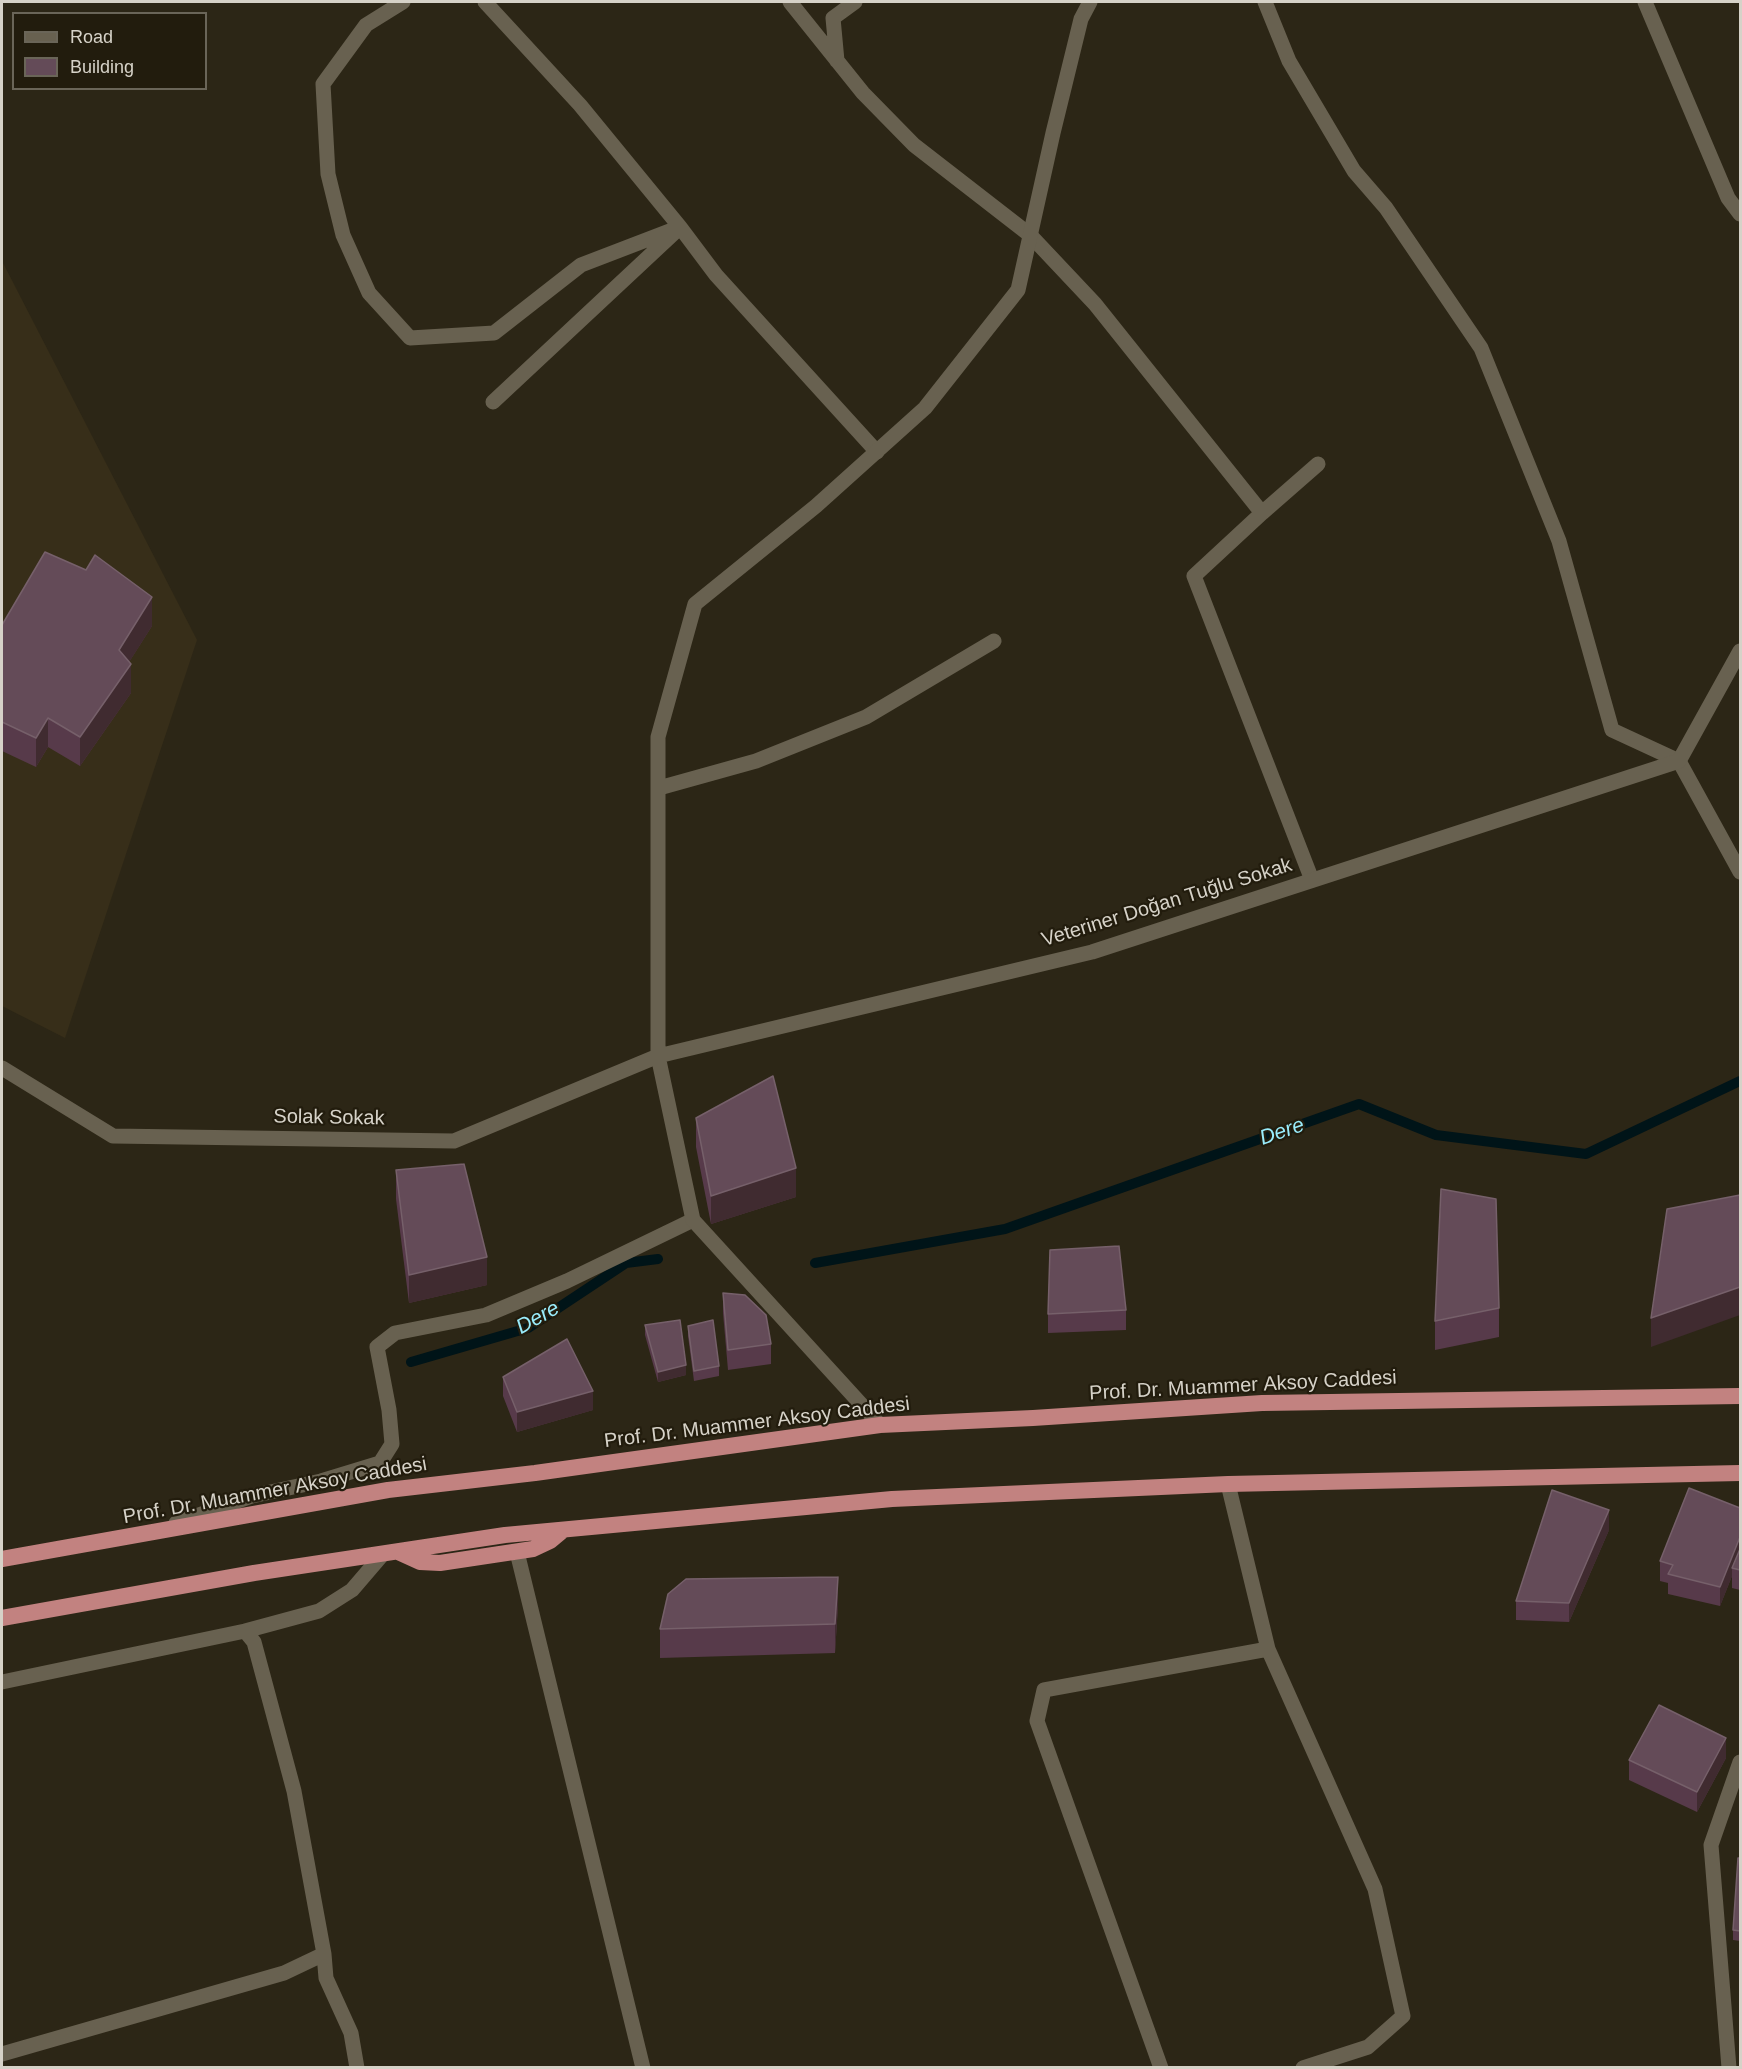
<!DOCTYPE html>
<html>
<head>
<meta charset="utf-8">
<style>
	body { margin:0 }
	#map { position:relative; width:1742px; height:2069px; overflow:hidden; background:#2c2616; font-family:Arial,sans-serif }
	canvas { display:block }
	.frame { position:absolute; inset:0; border:3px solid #d6d2c8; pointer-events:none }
	.legend { position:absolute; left:12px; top:12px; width:195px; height:78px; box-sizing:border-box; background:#221c0d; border:2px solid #6a6558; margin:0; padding:8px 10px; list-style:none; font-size:18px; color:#d6d2c8 }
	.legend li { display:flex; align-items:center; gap:12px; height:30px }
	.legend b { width:30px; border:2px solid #6a6558 }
</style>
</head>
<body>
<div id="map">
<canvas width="1742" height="2069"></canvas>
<div class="frame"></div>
<ul class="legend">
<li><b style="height:8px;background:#686150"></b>Road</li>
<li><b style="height:16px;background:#644b58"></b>Building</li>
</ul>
</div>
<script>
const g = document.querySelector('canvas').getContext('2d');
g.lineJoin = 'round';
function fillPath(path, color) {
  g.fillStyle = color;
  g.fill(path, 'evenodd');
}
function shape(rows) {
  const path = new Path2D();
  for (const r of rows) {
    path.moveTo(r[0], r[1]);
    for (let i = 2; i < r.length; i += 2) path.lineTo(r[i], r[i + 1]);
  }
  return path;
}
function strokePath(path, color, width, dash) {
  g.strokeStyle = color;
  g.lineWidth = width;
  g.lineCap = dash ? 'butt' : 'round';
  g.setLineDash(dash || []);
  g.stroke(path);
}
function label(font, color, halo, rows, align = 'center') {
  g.font = font + ' Arial,sans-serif';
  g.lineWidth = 4.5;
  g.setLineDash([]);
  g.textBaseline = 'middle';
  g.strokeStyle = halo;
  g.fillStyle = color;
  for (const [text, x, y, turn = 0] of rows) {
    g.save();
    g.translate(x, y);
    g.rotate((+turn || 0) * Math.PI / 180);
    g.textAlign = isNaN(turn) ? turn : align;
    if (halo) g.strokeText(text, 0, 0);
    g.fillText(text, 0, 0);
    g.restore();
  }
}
fillPath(shape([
	[2,261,197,640,65,1038,2,1006]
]), '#372e19');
strokePath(shape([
	[815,1263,1005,1229,1359,1104,1436,1135,1586,1154,1740,1081],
	[411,1362,528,1328,626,1263,658,1259]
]), '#001418', 10);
strokePath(shape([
	[403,2,366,25,323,84,328,174,343,235,369,293,410,338,494,333,581,265,680,227],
	[485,2,580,105,680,227,716,275,877,452],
	[790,2,863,93,914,145,1030,235,1095,304,1262,513],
	[1265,2,1289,61,1354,171,1386,208,1481,348,1559,541,1612,730,1679,761,1740,872],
	[1645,2,1728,198,1740,214],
	[837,61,833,18,855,2],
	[493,402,674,233],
	[1312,880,1194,576,1262,513,1318,464],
	[1228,1484,1268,1649,1375,1889,1403,2016,1368,2047,1303,2068],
	[176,1523,252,1496,321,1481,380,1463,392,1444,389,1410,377,1347,395,1333,486,1315,567,1281,693,1220],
	[517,1552,643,2068],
	[245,1631,254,1642,294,1791,324,1954,326,1978,351,2033,357,2068],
	[2,1682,245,1631,319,1611,352,1590,382,1555],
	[2,2054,284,1973,324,1954],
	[1161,2068,1037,1721,1044,1690,1268,1649],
	[1729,2068,1711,1845,1740,1762]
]), '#686150', 15);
strokePath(shape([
	[659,788,756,761,866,717,994,641],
	[2,1068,113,1136,454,1141,658,1056,1092,952,1679,761,1740,651],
	[880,1425,693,1220,658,1056,658,737,695,604,816,506,925,408,1018,290,1053,133,1081,19,1090,2]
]), '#686150', 15);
strokePath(shape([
	[398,1552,420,1562,440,1563,533,1549,550,1541,562,1531],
	[2,1559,388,1490,535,1473,880,1425,1033,1418,1262,1403,1740,1396],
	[2,1618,254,1573,505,1535,892,1499,1228,1484,1740,1473]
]), '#c28280', 16);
fillPath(shape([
	[2,625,152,626,129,662,131,693,80,766,48,747,36,767,2,751],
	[696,1118,796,1197,711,1224,696,1147],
	[396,1170,487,1285,409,1303,396,1199],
	[723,1293,771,1344,771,1364,728,1370,723,1313],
	[1499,1308,1499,1337,1435,1350,1435,1321],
	[1126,1310,1126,1330,1048,1333,1048,1314],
	[645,1325,686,1375,658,1382,645,1335],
	[688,1326,719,1366,719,1376,694,1381,688,1336],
	[503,1377,593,1410,517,1432,503,1396],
	[1740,1508,1740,1590,1732,1588,1732,1576,1720,1606,1668,1594,1668,1583,1660,1581,1660,1561],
	[1609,1530,1569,1622,1516,1620,1516,1601],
	[838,1605,835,1653,660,1658,660,1629],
	[1726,1758,1697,1812,1629,1780,1629,1760],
	[1740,1858,1740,1941,1733,1940,1733,1930]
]), '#573a4a');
fillPath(shape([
	[152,597,152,626,119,678,119,650],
	[131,664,131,693,80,766,80,737],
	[48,718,48,747,36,767,36,738],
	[796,1168,796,1197,711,1224,711,1196],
	[487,1257,487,1285,409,1303,409,1275],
	[1740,1287,1740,1315,1651,1347,1651,1318],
	[686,1365,686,1375,658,1382,658,1372],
	[593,1391,593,1410,517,1432,517,1412],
	[1609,1510,1609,1530,1569,1622,1569,1603],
	[1740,1537,1740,1556,1732,1568,1732,1576,1720,1606,1720,1587],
	[838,1577,838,1605,835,1653,835,1624],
	[1726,1738,1726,1758,1697,1812,1697,1792]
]), '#402b30');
const building = shape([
	[45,552,86,570,95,555,152,597,119,650,131,664,80,737,48,718,36,738,2,722,2,625,45,552],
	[773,1076,796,1168,711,1196,696,1118,773,1076],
	[464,1164,487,1257,409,1275,396,1170,464,1164],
	[1441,1189,1496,1199,1499,1308,1435,1321,1441,1189],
	[1740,1195,1740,1287,1651,1318,1667,1209,1740,1195],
	[1119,1246,1126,1310,1048,1314,1050,1250,1119,1246],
	[723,1293,745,1295,766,1315,771,1344,728,1350,723,1293],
	[680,1320,686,1365,658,1372,645,1325,680,1320],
	[713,1320,719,1366,694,1371,688,1326,713,1320],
	[567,1339,593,1391,517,1412,503,1377,567,1339],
	[1689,1488,1740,1508,1740,1537,1720,1587,1668,1574,1673,1565,1660,1561,1689,1488],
	[1552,1490,1609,1510,1569,1603,1516,1601,1552,1490],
	[1740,1549,1740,1570,1732,1568,1740,1549],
	[838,1577,835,1624,660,1629,668,1594,686,1579,838,1577],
	[1659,1705,1726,1738,1697,1792,1629,1760,1659,1705],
	[1738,1858,1740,1858,1740,1931,1733,1930,1738,1858]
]);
fillPath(building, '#644b58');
strokePath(building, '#76606a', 1.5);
label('20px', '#d6d2c8', '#221c0d', [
	["Veteriner Doğan Tuğlu Sokak",1167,903,-17],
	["Solak Sokak",329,1118,1],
	["Prof. Dr. Muammer Aksoy Caddesi",1243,1386,-3],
	["Prof. Dr. Muammer Aksoy Caddesi",757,1423,-7],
	["Prof. Dr. Muammer Aksoy Caddesi",275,1491,-10]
]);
label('italic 21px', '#99ecfb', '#221c0d', [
	["Dere",1282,1132,-19],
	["Dere",538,1318,-29]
]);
</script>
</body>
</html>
